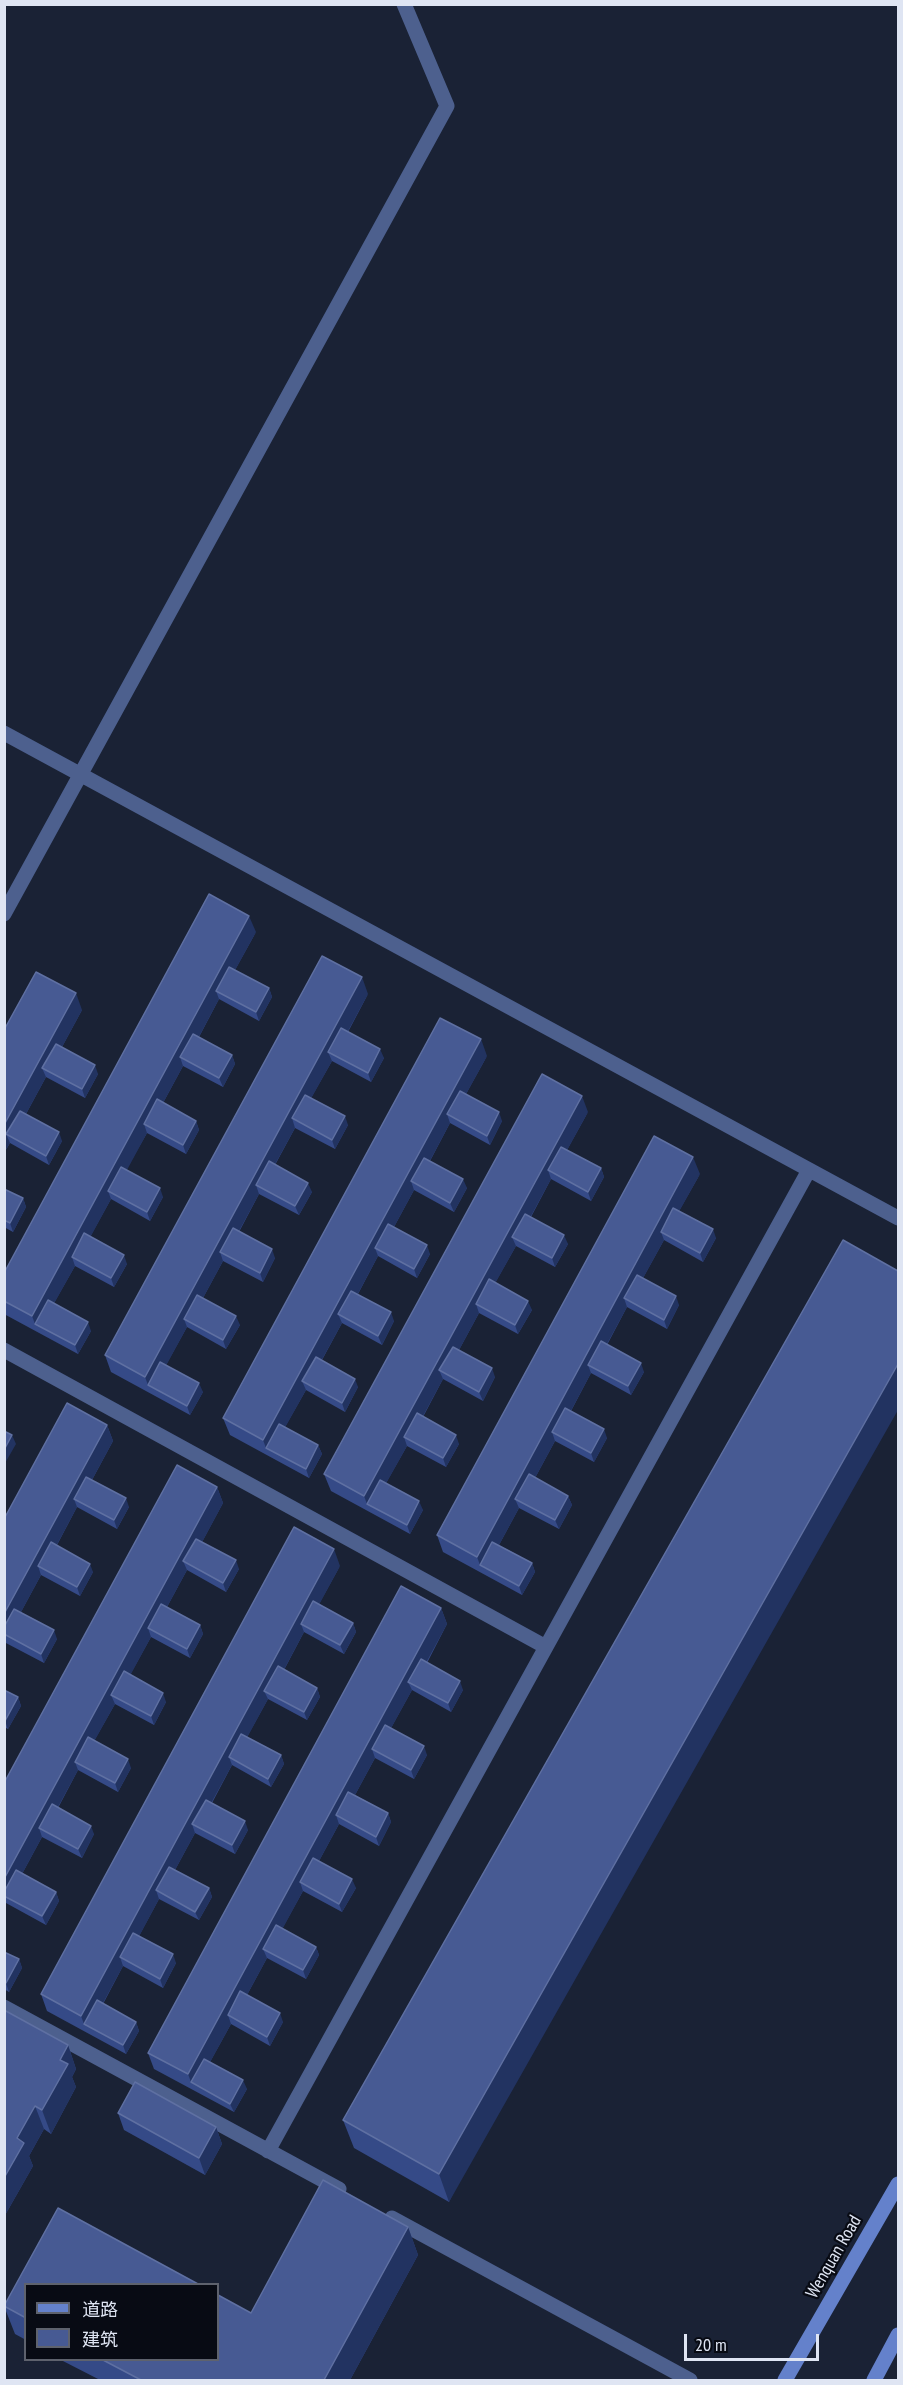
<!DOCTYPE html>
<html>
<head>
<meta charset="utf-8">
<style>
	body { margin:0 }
	#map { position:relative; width:903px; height:2385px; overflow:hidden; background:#1a2235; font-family:"PT Sans Narrow","Noto Sans SC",sans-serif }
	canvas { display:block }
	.frame { position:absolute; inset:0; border:6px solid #dfe5f3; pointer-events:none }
	.legend { position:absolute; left:24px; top:2283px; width:195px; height:78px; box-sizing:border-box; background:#080b14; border:2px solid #5e626d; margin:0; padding:8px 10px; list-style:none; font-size:18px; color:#dfe5f3 }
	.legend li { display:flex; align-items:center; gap:12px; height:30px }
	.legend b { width:30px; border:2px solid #5e626d }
	.scale { position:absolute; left:684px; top:2334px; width:135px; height:27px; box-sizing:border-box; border:3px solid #dfe5f3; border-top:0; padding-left:8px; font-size:18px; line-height:21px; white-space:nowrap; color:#dfe5f3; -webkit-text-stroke:4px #080b14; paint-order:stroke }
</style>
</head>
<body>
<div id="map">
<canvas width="903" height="2385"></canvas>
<div class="frame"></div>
<ul class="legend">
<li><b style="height:8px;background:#6481cb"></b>道路</li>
<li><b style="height:16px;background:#475a93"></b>建筑</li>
</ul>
<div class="scale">20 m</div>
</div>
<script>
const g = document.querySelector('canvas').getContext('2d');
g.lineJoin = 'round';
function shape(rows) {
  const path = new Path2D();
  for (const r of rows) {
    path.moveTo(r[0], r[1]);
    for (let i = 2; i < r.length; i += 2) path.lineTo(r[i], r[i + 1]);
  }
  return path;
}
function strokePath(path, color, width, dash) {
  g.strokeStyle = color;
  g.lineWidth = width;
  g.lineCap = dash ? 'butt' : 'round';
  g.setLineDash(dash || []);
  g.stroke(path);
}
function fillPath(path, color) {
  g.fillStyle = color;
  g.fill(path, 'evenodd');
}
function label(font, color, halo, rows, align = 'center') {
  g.font = font + ' "PT Sans Narrow",sans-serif';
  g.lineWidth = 4.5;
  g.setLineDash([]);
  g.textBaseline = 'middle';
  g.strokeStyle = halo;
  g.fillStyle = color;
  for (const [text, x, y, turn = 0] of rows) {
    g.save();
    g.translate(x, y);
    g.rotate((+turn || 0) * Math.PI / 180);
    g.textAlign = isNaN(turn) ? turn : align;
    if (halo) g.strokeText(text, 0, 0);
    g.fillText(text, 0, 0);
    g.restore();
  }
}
strokePath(shape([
	[4,733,898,1218],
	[4,914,447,106,404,4],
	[4,1350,546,1647],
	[4,2007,339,2189],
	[268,2151,809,1170],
	[392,2218,690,2380]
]), '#4d608e', 15);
strokePath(shape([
	[785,2380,898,2184],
	[874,2380,898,2335]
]), '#6481cb', 15);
fillPath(shape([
	[256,932,235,970,269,988,272,997,259,1021,219,999,199,1037,232,1055,235,1064,223,1087,183,1066,163,1103,196,1121,199,1130,186,1154,147,1133,126,1170,163,1197,150,1221,111,1199,90,1237,127,1264,114,1287,75,1266,54,1303,91,1331,78,1354,4,1314,4,1273],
	[368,994,348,1032,384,1058,371,1082,332,1061,311,1098,348,1125,335,1149,295,1128,275,1165,312,1192,299,1215,259,1194,239,1232,275,1258,263,1282,223,1261,203,1298,240,1325,226,1349,187,1327,166,1365,203,1392,190,1415,111,1372,105,1355],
	[82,1010,62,1047,98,1074,85,1098,46,1077,26,1114,62,1141,49,1165,10,1143,4,1153,4,1030],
	[487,1056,466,1094,502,1121,490,1145,450,1123,430,1161,467,1188,454,1212,414,1190,394,1227,430,1254,417,1278,378,1256,358,1294,394,1321,382,1345,342,1323,322,1360,358,1387,345,1412,306,1390,285,1427,318,1445,322,1454,309,1478,230,1435,223,1418],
	[588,1112,567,1150,601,1168,604,1177,591,1201,551,1179,531,1217,568,1244,555,1267,516,1246,495,1283,532,1310,518,1334,479,1313,459,1350,495,1377,483,1401,443,1379,423,1417,459,1444,446,1467,407,1446,386,1483,423,1510,410,1534,331,1491,324,1474],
	[700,1174,679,1211,716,1238,703,1262,664,1240,643,1278,679,1305,667,1329,627,1307,607,1345,644,1372,631,1395,591,1373,571,1411,607,1438,594,1462,555,1441,535,1478,568,1496,572,1505,559,1529,519,1508,499,1545,532,1563,535,1572,522,1595,443,1552,437,1535],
	[4,1189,23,1198,26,1207,13,1232,4,1227],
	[898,1271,449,2202,354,2148,343,2120],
	[107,1425,113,1441,92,1480,129,1507,117,1529,77,1507,57,1545,93,1572,80,1596,41,1575,21,1612,57,1639,44,1663,4,1642,4,1519],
	[217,1487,223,1503,202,1542,239,1569,226,1592,187,1570,167,1607,200,1625,203,1634,190,1658,151,1637,130,1675,166,1702,154,1725,115,1704,94,1741,131,1768,118,1792,78,1770,58,1808,94,1834,82,1858,42,1837,22,1874,56,1892,59,1901,46,1925,6,1903,4,1907,4,1783],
	[340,1566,319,1604,353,1623,356,1632,344,1654,304,1632,284,1670,317,1688,320,1697,307,1720,268,1699,247,1737,281,1755,284,1764,271,1787,232,1765,212,1803,248,1830,235,1854,195,1833,175,1870,209,1888,212,1897,199,1920,159,1899,139,1936,176,1963,163,1988,123,1966,103,2004,136,2022,139,2031,126,2054,47,2011,41,1994],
	[441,1608,447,1624,427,1663,463,1690,451,1712,412,1690,391,1728,427,1755,414,1779,375,1758,355,1795,388,1813,391,1822,379,1846,339,1824,319,1861,356,1888,342,1912,303,1891,282,1929,316,1947,319,1955,306,1979,267,1958,247,1995,283,2022,270,2046,231,2024,210,2062,247,2089,234,2112,154,2069,148,2053],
	[4,1690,18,1697,21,1706,8,1729,4,1727],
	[4,1952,19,1959,22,1968,9,1992,4,1989],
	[4,2010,68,2045,76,2069,72,2077,76,2087,51,2134,44,2129,29,2156,33,2166,4,2217],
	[118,2113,216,2127,222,2144,205,2175,124,2130],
	[408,2227,418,2255,350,2380,100,2380,61,2360,218,2360,251,2313],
	[26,2284,26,2340,15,2334,4,2306]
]), '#354a87');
fillPath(shape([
	[249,916,256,932,222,994,216,991,219,999,186,1061,180,1057,183,1066,150,1127,144,1124,147,1133,114,1194,108,1191,111,1199,78,1260,72,1257,75,1266,41,1327,35,1324,32,1316],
	[362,977,368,994,335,1055,328,1052,332,1061,298,1122,292,1118,295,1128,262,1188,256,1185,259,1194,226,1255,220,1252,223,1261,190,1322,184,1319,187,1327,154,1388,148,1385,145,1377],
	[269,988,272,997,259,1021,256,1012],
	[76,993,82,1010,49,1071,42,1068,46,1077,13,1138,6,1134,10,1143,4,1153,4,1125],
	[481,1039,487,1056,453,1118,447,1114,450,1123,417,1185,411,1181,414,1190,381,1251,375,1248,378,1256,345,1318,338,1314,342,1323,308,1385,302,1381,306,1390,272,1451,266,1448,263,1440],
	[380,1049,384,1058,371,1082,368,1073],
	[232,1055,235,1064,223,1087,219,1078],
	[95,1065,98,1074,85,1098,82,1089],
	[582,1096,588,1112,554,1174,548,1170,551,1179,518,1240,512,1237,516,1246,482,1307,476,1304,479,1313,446,1374,439,1370,443,1379,410,1440,404,1437,407,1446,373,1507,367,1504,364,1496],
	[499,1112,502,1121,490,1145,487,1136],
	[345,1116,348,1125,335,1149,332,1140],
	[196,1121,199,1130,186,1154,183,1145],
	[59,1132,62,1141,49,1165,46,1156],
	[693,1157,700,1174,666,1235,661,1232,664,1240,630,1302,624,1298,627,1307,594,1368,588,1365,591,1373,558,1435,552,1432,555,1441,522,1502,515,1499,519,1508,486,1569,480,1565,477,1557],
	[601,1168,604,1177,591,1201,588,1192],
	[463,1179,467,1188,454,1212,450,1203],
	[308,1183,312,1192,299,1215,295,1206],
	[160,1188,163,1197,150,1221,147,1212],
	[23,1198,26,1207,13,1232,10,1223],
	[713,1229,716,1238,703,1262,700,1253],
	[564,1235,568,1244,555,1267,552,1258],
	[427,1245,430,1254,417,1278,414,1269],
	[272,1249,275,1258,263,1282,260,1273],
	[124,1255,127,1264,114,1287,111,1278],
	[676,1296,679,1305,667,1329,664,1320],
	[528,1301,532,1310,518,1334,515,1325],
	[391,1312,394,1321,382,1345,378,1336],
	[236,1316,240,1325,226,1349,223,1340],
	[88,1322,91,1331,78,1354,75,1345],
	[641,1363,644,1372,631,1395,628,1386],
	[898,1364,898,1410,449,2202,439,2174],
	[492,1368,495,1377,483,1401,479,1392],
	[355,1379,358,1387,345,1412,342,1403],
	[199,1383,203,1392,190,1415,187,1406],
	[107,1425,113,1441,80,1502,74,1499,77,1507,44,1569,38,1566,41,1575,8,1636,4,1634,4,1614],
	[604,1429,607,1438,594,1462,591,1453],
	[12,1435,16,1444,4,1465,4,1450],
	[456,1435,459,1444,446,1467,443,1458],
	[318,1445,322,1454,309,1478,306,1469],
	[217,1487,223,1503,190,1565,183,1561,187,1570,154,1631,148,1628,151,1637,118,1698,111,1695,115,1704,81,1765,75,1762,78,1770,45,1831,39,1828,42,1837,9,1898,4,1896,4,1879],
	[568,1496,572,1505,559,1529,555,1520],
	[126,1498,129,1507,117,1529,114,1520],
	[419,1501,423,1510,410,1534,407,1525],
	[334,1549,340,1566,307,1627,301,1624,304,1632,271,1694,264,1691,268,1699,235,1760,229,1757,232,1765,198,1827,192,1824,195,1833,162,1894,156,1890,159,1899,126,1961,120,1957,123,1966,90,2027,84,2024,81,2016],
	[236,1560,239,1569,226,1592,223,1583],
	[532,1563,535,1572,522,1595,519,1586],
	[90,1564,93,1572,80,1596,77,1587],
	[441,1608,447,1624,414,1685,408,1682,412,1690,378,1752,372,1749,375,1758,342,1819,336,1815,339,1824,306,1885,300,1882,303,1891,270,1952,263,1949,267,1958,234,2019,228,2015,231,2024,197,2086,191,2082,188,2074],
	[353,1623,356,1632,344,1654,340,1645],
	[200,1625,203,1634,190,1658,187,1649],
	[54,1630,57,1639,44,1663,41,1654],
	[460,1681,463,1690,451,1712,448,1703],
	[317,1688,320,1697,307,1720,304,1712],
	[163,1693,166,1702,154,1725,151,1716],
	[18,1697,21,1706,8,1729,5,1721],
	[424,1746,427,1755,414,1779,411,1770],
	[281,1755,284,1764,271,1787,268,1779],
	[128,1759,131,1768,118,1792,115,1783],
	[388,1813,391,1822,379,1846,376,1837],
	[245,1821,248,1830,235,1854,232,1845],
	[91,1826,94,1834,82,1858,78,1849],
	[352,1879,356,1888,342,1912,339,1904],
	[209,1888,212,1897,199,1920,195,1912],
	[56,1892,59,1901,46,1925,42,1916],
	[316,1947,319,1955,306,1979,303,1970],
	[173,1954,176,1963,163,1988,160,1979],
	[19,1959,22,1968,9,1992,6,1983],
	[280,2013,283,2022,270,2046,267,2037],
	[136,2022,139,2031,126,2054,123,2045],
	[68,2045,76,2069,72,2077,76,2087,51,2134,42,2110,60,2060],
	[243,2080,247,2089,234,2112,230,2104],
	[35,2106,44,2129,29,2156,33,2166,4,2217,4,2178,17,2138],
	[216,2127,222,2144,205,2175,199,2158],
	[408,2227,418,2255,350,2380,324,2380]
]), '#223361');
const building = shape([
	[209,894,249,916,32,1316,4,1301,4,1273,209,894],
	[322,956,362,977,145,1377,105,1355,322,956],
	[229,967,269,988,256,1012,216,991,229,967],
	[36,972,76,993,4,1125,4,1030,36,972],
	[440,1018,481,1039,263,1440,223,1418,440,1018],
	[341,1028,380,1049,368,1073,328,1052,341,1028],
	[193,1034,232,1055,219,1078,180,1057,193,1034],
	[56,1044,95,1065,82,1089,42,1068,56,1044],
	[542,1074,582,1096,364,1496,324,1474,542,1074],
	[460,1091,499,1112,487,1136,447,1114,460,1091],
	[305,1095,345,1116,332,1140,292,1118,305,1095],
	[157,1099,196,1121,183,1145,144,1124,157,1099],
	[20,1111,59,1132,46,1156,6,1134,20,1111],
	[654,1136,693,1157,477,1557,437,1535,654,1136],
	[561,1147,601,1168,588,1192,548,1170,561,1147],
	[424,1158,463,1179,450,1203,411,1181,424,1158],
	[269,1161,308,1183,295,1206,256,1185,269,1161],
	[121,1167,160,1188,147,1212,108,1191,121,1167],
	[4,1189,23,1198,10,1223,4,1220,4,1189],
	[673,1208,713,1229,700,1253,661,1232,673,1208],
	[525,1214,564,1235,552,1258,512,1237,525,1214],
	[388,1224,427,1245,414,1269,375,1248,388,1224],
	[233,1228,272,1249,260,1273,220,1252,233,1228],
	[84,1233,124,1255,111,1278,72,1257,84,1233],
	[843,1240,898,1271,898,1364,439,2174,343,2120,843,1240],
	[637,1275,676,1296,664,1320,624,1298,637,1275],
	[489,1279,528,1301,515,1325,476,1304,489,1279],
	[351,1291,391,1312,378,1336,338,1314,351,1291],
	[197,1295,236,1316,223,1340,184,1319,197,1295],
	[48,1300,88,1322,75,1345,35,1324,48,1300],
	[601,1341,641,1363,628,1386,588,1365,601,1341],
	[453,1347,492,1368,479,1392,439,1370,453,1347],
	[316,1357,355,1379,342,1403,302,1381,316,1357],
	[160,1362,199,1383,187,1406,148,1385,160,1362],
	[67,1403,107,1425,4,1614,4,1519,67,1403],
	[565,1408,604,1429,591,1453,552,1432,565,1408],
	[417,1413,456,1435,443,1458,404,1437,417,1413],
	[279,1424,318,1445,306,1469,266,1448,279,1424],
	[4,1431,12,1435,4,1450,4,1431],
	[177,1465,217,1487,4,1879,4,1783,177,1465],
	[529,1474,568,1496,555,1520,515,1499,529,1474],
	[86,1477,126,1498,114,1520,74,1499,86,1477],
	[380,1480,419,1501,407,1525,367,1504,380,1480],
	[294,1527,334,1549,81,2016,41,1994,294,1527],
	[196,1539,236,1560,223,1583,183,1561,196,1539],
	[51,1542,90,1564,77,1587,38,1566,51,1542],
	[492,1542,532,1563,519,1586,480,1565,492,1542],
	[401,1586,441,1608,188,2074,148,2053,401,1586],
	[313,1601,353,1623,340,1645,301,1624,313,1601],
	[161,1604,200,1625,187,1649,148,1628,161,1604],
	[14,1609,54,1630,41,1654,4,1634,4,1627,14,1609],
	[421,1659,460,1681,448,1703,408,1682,421,1659],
	[278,1666,317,1688,304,1712,264,1691,278,1666],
	[124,1671,163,1693,151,1716,111,1695,124,1671],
	[4,1690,18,1697,5,1721,4,1720,4,1690],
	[385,1725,424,1746,411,1770,372,1749,385,1725],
	[241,1734,281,1755,268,1779,229,1757,241,1734],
	[88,1737,128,1759,115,1783,75,1762,88,1737],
	[348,1792,388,1813,376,1837,336,1815,348,1792],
	[206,1800,245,1821,232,1845,192,1824,206,1800],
	[52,1804,91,1826,78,1849,39,1828,52,1804],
	[313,1858,352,1879,339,1904,300,1882,313,1858],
	[169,1867,209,1888,195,1912,156,1890,169,1867],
	[16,1870,56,1892,42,1916,4,1896,4,1892,16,1870],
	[276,1925,316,1947,303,1970,263,1949,276,1925],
	[133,1933,173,1954,160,1979,120,1957,133,1933],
	[4,1952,19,1959,6,1983,4,1982,4,1952],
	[240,1991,280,2013,267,2037,228,2015,240,1991],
	[97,2000,136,2022,123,2045,84,2024,97,2000],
	[4,2010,68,2045,60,2060,68,2064,42,2110,35,2106,17,2138,24,2143,4,2178,4,2010],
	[204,2059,243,2080,230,2104,191,2082,204,2059],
	[135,2082,216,2127,199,2158,118,2113,135,2082],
	[323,2180,408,2227,324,2380,141,2380,103,2360,218,2360,218,2295,251,2313,323,2180],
	[58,2208,198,2284,26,2284,26,2318,4,2306,58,2208]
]);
fillPath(building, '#475a93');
strokePath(building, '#5f70a2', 1.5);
label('18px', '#dfe5f3', '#080b14', [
	["Wenquan Road",834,2257,-60]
]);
</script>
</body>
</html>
